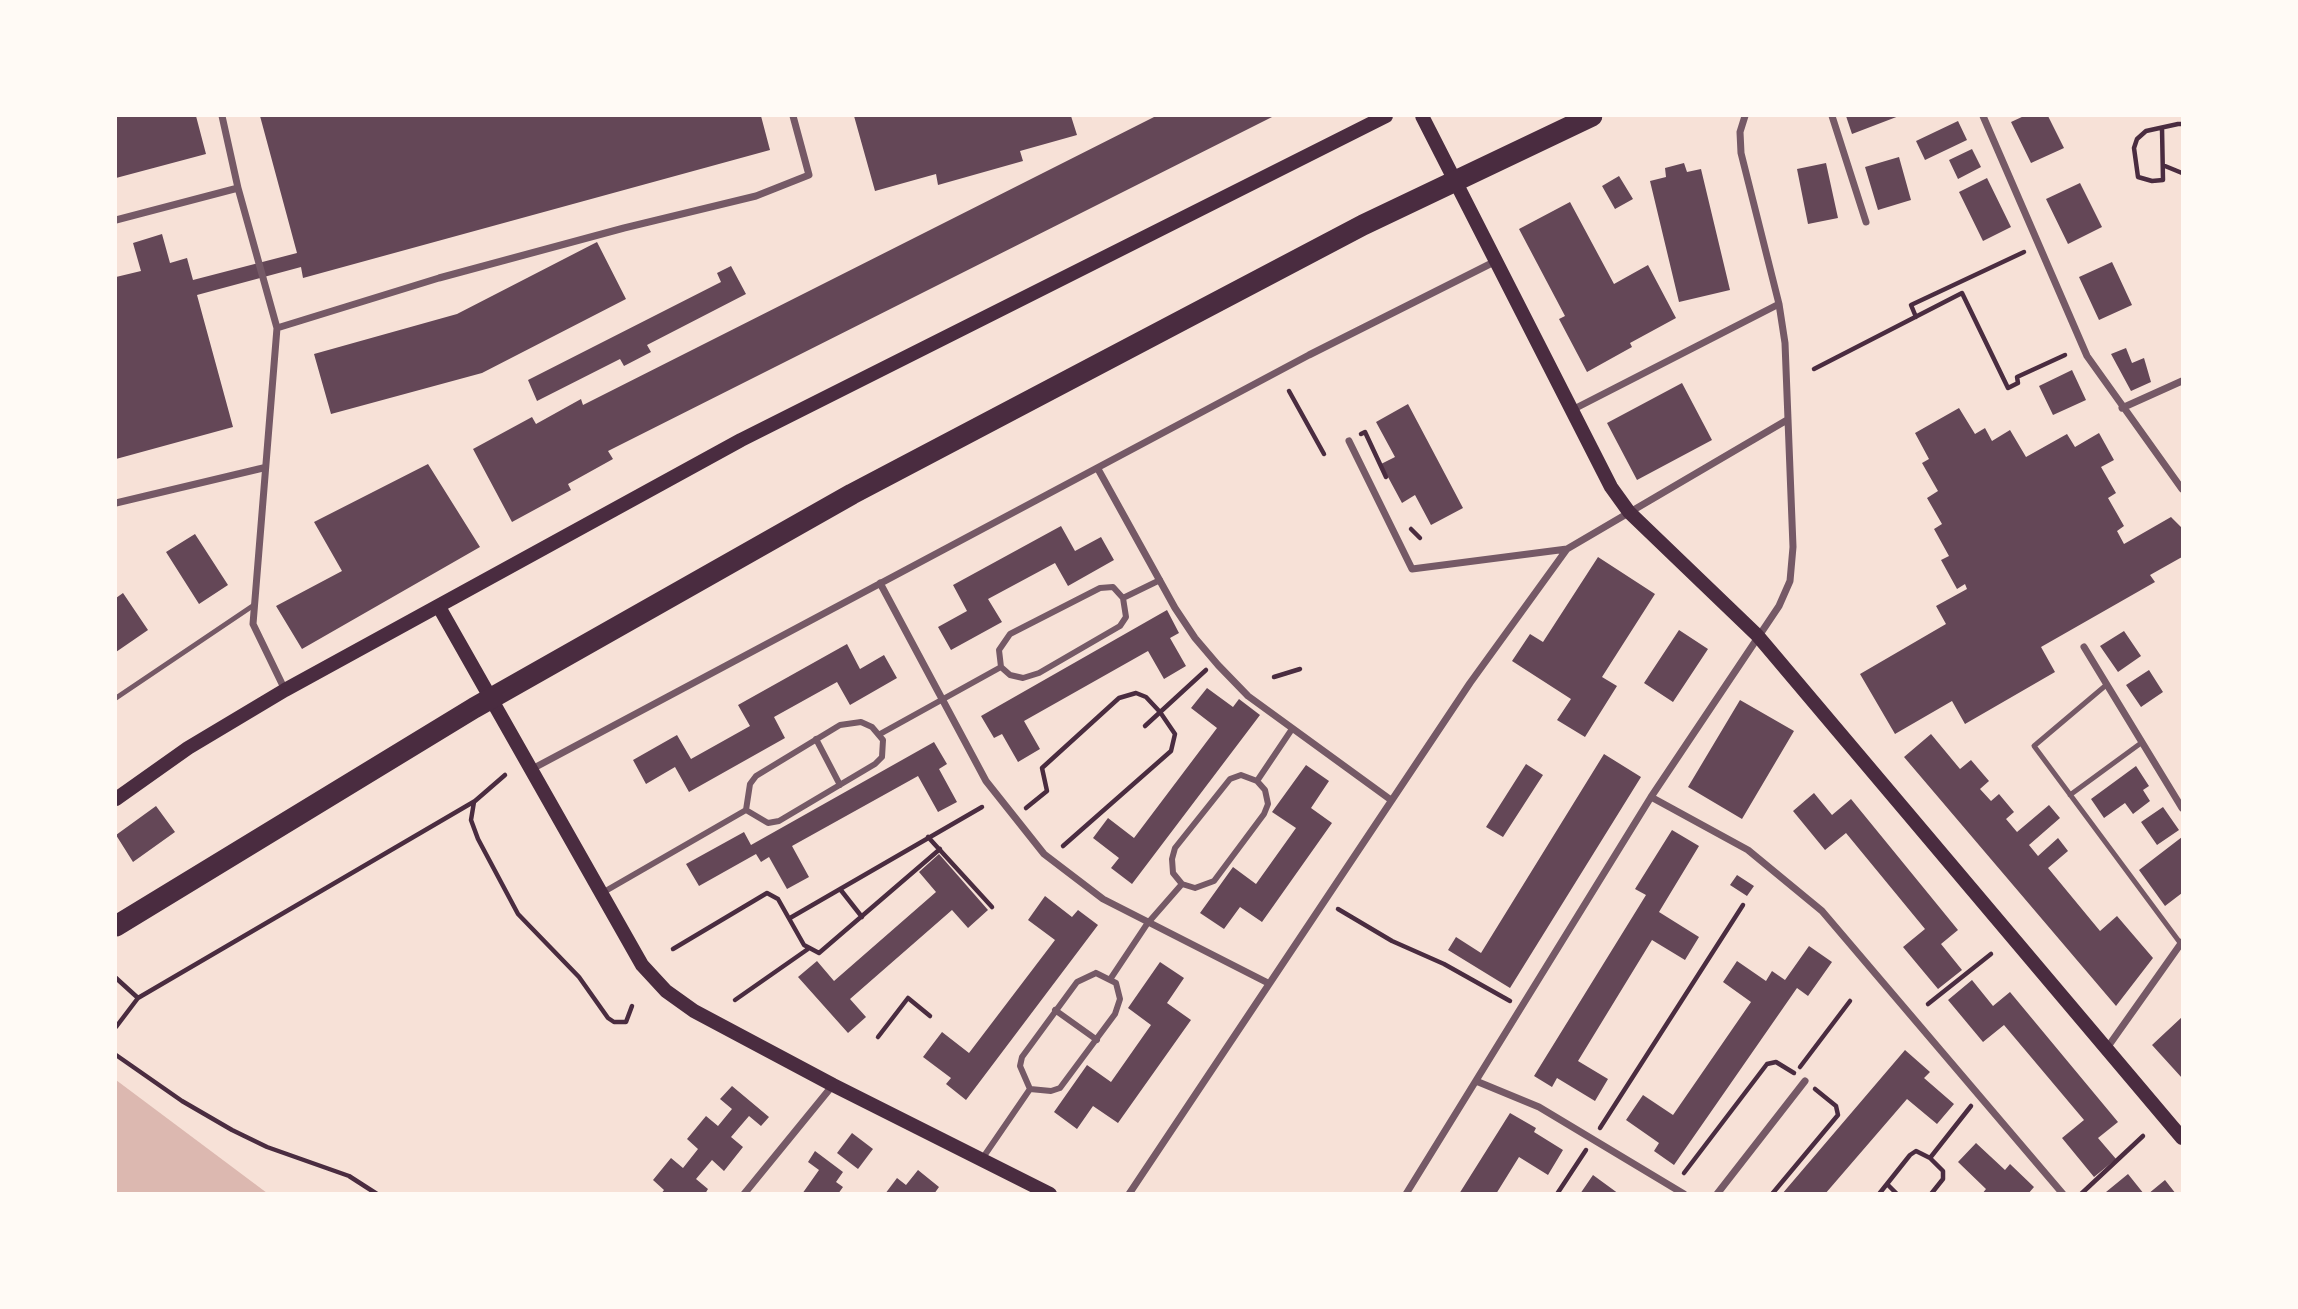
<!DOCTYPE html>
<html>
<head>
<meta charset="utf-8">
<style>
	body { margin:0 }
	#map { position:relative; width:2298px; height:1309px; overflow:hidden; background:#f7e1d7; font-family:Arial,sans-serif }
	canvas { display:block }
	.frame { position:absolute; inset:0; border:117px solid #fffaf5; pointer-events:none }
</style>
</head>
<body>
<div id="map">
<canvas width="2298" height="1309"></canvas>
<div class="frame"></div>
</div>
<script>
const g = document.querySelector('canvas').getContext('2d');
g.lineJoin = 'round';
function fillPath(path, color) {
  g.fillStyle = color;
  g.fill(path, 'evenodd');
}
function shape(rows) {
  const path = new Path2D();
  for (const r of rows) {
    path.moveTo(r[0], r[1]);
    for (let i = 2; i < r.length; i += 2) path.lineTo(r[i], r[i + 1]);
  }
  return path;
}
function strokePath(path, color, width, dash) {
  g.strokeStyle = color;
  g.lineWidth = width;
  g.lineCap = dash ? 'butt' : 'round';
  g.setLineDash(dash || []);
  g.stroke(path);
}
fillPath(shape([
	[116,1080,267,1193,116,1193]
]), '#dcb8b0');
fillPath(shape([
	[116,116,196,116,206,154,116,178],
	[260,116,761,116,770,150,303,278,301,267,197,295,233,427,116,459,116,277,141,271,133,243,162,234,170,263,187,258,193,280,297,253],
	[854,116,1071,116,1077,135,1020,151,1023,161,938,185,936,174,875,191],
	[1156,116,1274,116,608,451,613,459,568,484,571,490,512,522,473,449,532,417,536,424,581,399,583,405],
	[1846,116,1899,116,1852,134],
	[2024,116,2048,116,2064,148,2031,163,2011,122],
	[1958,121,1967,140,1925,160,1916,141],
	[1972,149,1981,167,1958,179,1949,160],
	[1899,157,1911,200,1878,210,1865,167],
	[1684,163,1687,172,1701,169,1730,290,1679,302,1650,181,1666,177,1665,168],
	[1826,163,1838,218,1808,224,1797,169],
	[1619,176,1633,199,1615,209,1602,186],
	[1987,178,2011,227,1983,241,1959,192],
	[2080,183,2102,227,2068,244,2046,199],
	[1570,202,1614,284,1648,265,1676,318,1630,343,1632,347,1587,372,1559,319,1565,316,1519,229],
	[597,242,626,299,482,373,331,414,314,354,457,314],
	[2112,262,2132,305,2099,320,2079,277],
	[731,266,746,294,647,345,651,352,624,366,620,359,537,401,528,380,721,282,717,273],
	[2126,348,2132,363,2144,358,2151,382,2131,391,2111,354],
	[2072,370,2086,400,2053,415,2039,386],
	[1682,383,1712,440,1637,480,1607,423],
	[1408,404,1463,508,1431,525,1415,495,1402,503,1381,464,1395,457,1376,422],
	[1959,408,1975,434,1985,428,1992,441,2010,430,2026,457,2067,434,2075,447,2099,433,2114,460,2101,467,2116,493,2108,498,2124,526,2117,531,2124,544,2171,517,2182,528,2182,557,2150,575,2155,582,2041,647,2055,672,1965,724,1952,701,1895,734,1860,674,1946,624,1936,606,1967,589,1965,584,1957,589,1941,560,1949,556,1934,529,1942,524,1927,498,1938,491,1922,463,1929,459,1915,433],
	[428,464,480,547,302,649,276,606,342,571,314,522],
	[1061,526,1075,551,1101,537,1114,560,1068,586,1055,563,988,599,1002,622,951,650,938,627,967,611,953,585],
	[195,534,228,585,199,604,166,552],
	[1598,557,1655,594,1602,677,1617,686,1585,737,1557,720,1571,699,1512,661,1530,634,1543,642],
	[123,593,148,630,116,652,116,598],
	[1167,610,1179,633,1170,638,1186,666,1164,679,1148,651,1024,721,1040,749,1018,762,1002,734,994,738,981,716],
	[1679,630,1708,649,1673,702,1644,683],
	[2124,631,2141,656,2118,672,2100,646],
	[847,644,860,669,884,655,897,678,850,705,837,682,774,717,785,738,689,792,675,767,646,784,633,760,677,735,691,759,750,726,738,705],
	[2149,670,2163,692,2141,707,2126,685],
	[1207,688,1233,707,1239,699,1260,715,1132,884,1111,868,1119,858,1093,838,1108,818,1134,838,1217,728,1191,708],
	[1740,700,1794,731,1742,819,1688,787],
	[1931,734,1960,769,1971,760,1989,781,1980,789,1991,801,1999,794,2014,812,2006,819,2017,832,2049,805,2060,818,2029,845,2038,856,2058,838,2068,851,2048,868,2100,931,2117,916,2153,958,2116,1006,1904,757],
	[934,742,947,764,939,769,957,802,938,812,918,776,792,846,809,877,787,889,769,857,761,862,756,854,699,886,686,864,744,832,751,845],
	[1604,754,1641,777,1510,988,1448,950,1456,937,1481,953],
	[1526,764,1543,775,1503,837,1486,827],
	[1306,765,1329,781,1311,808,1332,823,1262,922,1240,907,1224,929,1200,913,1233,867,1256,884,1296,828,1272,812],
	[2136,766,2149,786,2143,790,2150,801,2133,814,2125,803,2104,818,2091,799],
	[1814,793,1832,815,1851,799,1958,930,1941,944,1962,970,1938,989,1903,947,1925,929,1846,833,1825,850,1793,811],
	[156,806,175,832,133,862,116,835],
	[2163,807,2179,830,2157,845,2141,822],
	[1672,830,1699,846,1659,912,1699,937,1685,960,1652,940,1578,1061,1608,1079,1595,1101,1557,1078,1552,1087,1534,1076,1646,895,1635,889],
	[2182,837,2182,893,2165,906,2139,870],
	[939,854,988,910,968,928,952,910,850,999,866,1017,848,1033,798,977,817,961,834,981,936,892,919,872],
	[1737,875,1754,886,1747,896,1730,885],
	[1045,896,1072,917,1078,910,1098,925,966,1100,946,1084,951,1078,923,1057,942,1032,969,1053,1055,940,1028,920],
	[1809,946,1832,962,1808,996,1797,988,1674,1165,1654,1151,1659,1143,1626,1120,1643,1095,1673,1115,1751,1002,1723,982,1737,961,1766,981,1772,971,1785,980],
	[1160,962,1184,978,1167,1003,1191,1020,1118,1123,1093,1106,1077,1129,1054,1112,1087,1065,1111,1082,1151,1025,1128,1008],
	[1972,980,1993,1006,2010,992,2118,1122,2098,1138,2116,1159,2094,1177,2062,1138,2084,1120,2004,1025,1983,1042,1948,1000],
	[2182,1017,2182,1078,2152,1045],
	[1905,1050,1930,1072,1924,1078,1954,1104,1937,1124,1907,1099,1825,1194,1782,1194],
	[732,1086,769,1117,761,1126,749,1116,731,1137,743,1147,724,1171,712,1160,696,1179,708,1189,705,1194,661,1194,664,1190,653,1180,671,1158,683,1168,698,1149,687,1139,706,1116,718,1126,732,1109,720,1099],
	[1510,1113,1536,1128,1534,1132,1563,1150,1548,1175,1519,1157,1496,1194,1459,1194],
	[852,1133,873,1149,858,1169,837,1153],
	[1976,1143,2005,1170,2010,1164,2034,1187,2028,1194,1982,1194,1986,1189,1958,1162],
	[815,1151,843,1172,836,1182,843,1187,838,1194,802,1194,819,1170,808,1162],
	[918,1170,939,1187,934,1194,885,1194,897,1178,906,1185],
	[2128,1174,2144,1194,2107,1194,2106,1192],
	[1593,1175,1619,1194,1580,1194],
	[2165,1180,2176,1194,2148,1194]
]), '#644757');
strokePath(shape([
	[2162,128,2163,180,2152,181,2138,177,2134,148,2137,139,2146,131,2178,124,2182,124],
	[2165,166,2182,173],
	[1916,317,1911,305,2024,252],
	[1814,369,1962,293,2008,388,2018,383,2017,377,2065,355],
	[1289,391,1324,454],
	[1361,434,1365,432,1386,477],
	[1411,529,1420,538],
	[1274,677,1300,669],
	[1145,726,1206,670],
	[474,802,471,820,478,839,518,914,579,977,608,1018,614,1022,626,1022,632,1006],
	[1026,808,1047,791,1042,768,1119,698,1136,693,1146,697,1160,712,1175,734,1171,751,1063,846],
	[928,837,992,907],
	[840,889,862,917],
	[1338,909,1392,941,1444,964,1510,1001],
	[790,918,982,807],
	[673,949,767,893,778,899,804,945,819,953,940,849],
	[116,978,138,998],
	[735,1000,808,949],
	[1928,1004,1991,954],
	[116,1027,138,998,475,801,505,775],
	[878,1037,908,998,930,1016],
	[116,1055,182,1101,232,1130,267,1147,349,1176,377,1194],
	[1800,1067,1850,1001],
	[1600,1128,1743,905],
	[1930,1158,1971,1106],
	[1684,1173,1767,1064,1776,1062,1794,1073],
	[1887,1184,1897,1194],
	[1557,1194,1586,1150],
	[1772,1194,1838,1115,1836,1106,1815,1089],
	[1879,1194,1910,1155,1916,1151,1930,1158,1943,1171,1943,1179,1931,1194],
	[2081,1194,2143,1136]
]), '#4a2c40', 4.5);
strokePath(shape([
	[2105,686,2034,746,2181,944],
	[116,698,254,605],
	[2070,795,2141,743]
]), '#755966', 5);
strokePath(shape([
	[1123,598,1126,617,1120,626,1039,673,1023,678,1010,675,1001,667,999,650,1010,634,1100,588,1113,587,1123,598,1160,580],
	[861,722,872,727,883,740,882,757,875,764,779,821,768,823,746,810,750,784,756,776,840,725,861,722],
	[880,734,1001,667],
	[816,739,840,785],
	[1257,781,1292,729],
	[602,893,746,810],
	[1096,973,1116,983,1120,999,1115,1014,1060,1088,1051,1091,1030,1089,1020,1066,1022,1057,1077,982,1096,973],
	[1111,978,1147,924,1182,884,1195,888,1214,881,1264,814,1268,804,1265,790,1257,781,1241,775,1230,779,1175,848,1172,859,1173,873,1182,884],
	[1055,1010,1097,1040],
	[982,1159,1030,1089]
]), '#755966', 6);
strokePath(shape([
	[222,116,238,188,277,328,253,624,285,690],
	[1832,116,1866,222],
	[1983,116,2087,356,2182,489],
	[116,220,238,188],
	[277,328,439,278,624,228,756,196,809,175,793,116],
	[2122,408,2182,381],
	[1572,410,1779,304],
	[1349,441,1412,569,1567,549,1787,420],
	[1098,469,1175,608,1195,638,1218,665,1248,696,1391,800],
	[116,503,263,468],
	[880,583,986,781,1044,854,1103,899,1268,983],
	[2084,647,2182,808],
	[532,769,1309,355,1494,262],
	[1651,797,1748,850,1822,911,2063,1194],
	[2107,1048,2182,942],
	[1476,1081,1539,1107,1684,1194],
	[744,1194,833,1085],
	[1129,1194,1470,683,1567,549],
	[1406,1194,1651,797,1779,606,1790,581,1793,547,1785,343,1779,304,1741,153,1740,132,1745,116],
	[1717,1194,1805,1081]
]), '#755966', 7);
strokePath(shape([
	[1422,116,1611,487,1629,512,1757,635,2182,1138],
	[439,607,642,965,666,991,694,1011,833,1085,1050,1194],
	[116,799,188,748,285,690,741,440,1386,116]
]), '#4a2c40', 14);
strokePath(shape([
	[116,926,474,708,852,494,1363,225,1592,116]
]), '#4a2c40', 21);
</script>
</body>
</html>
